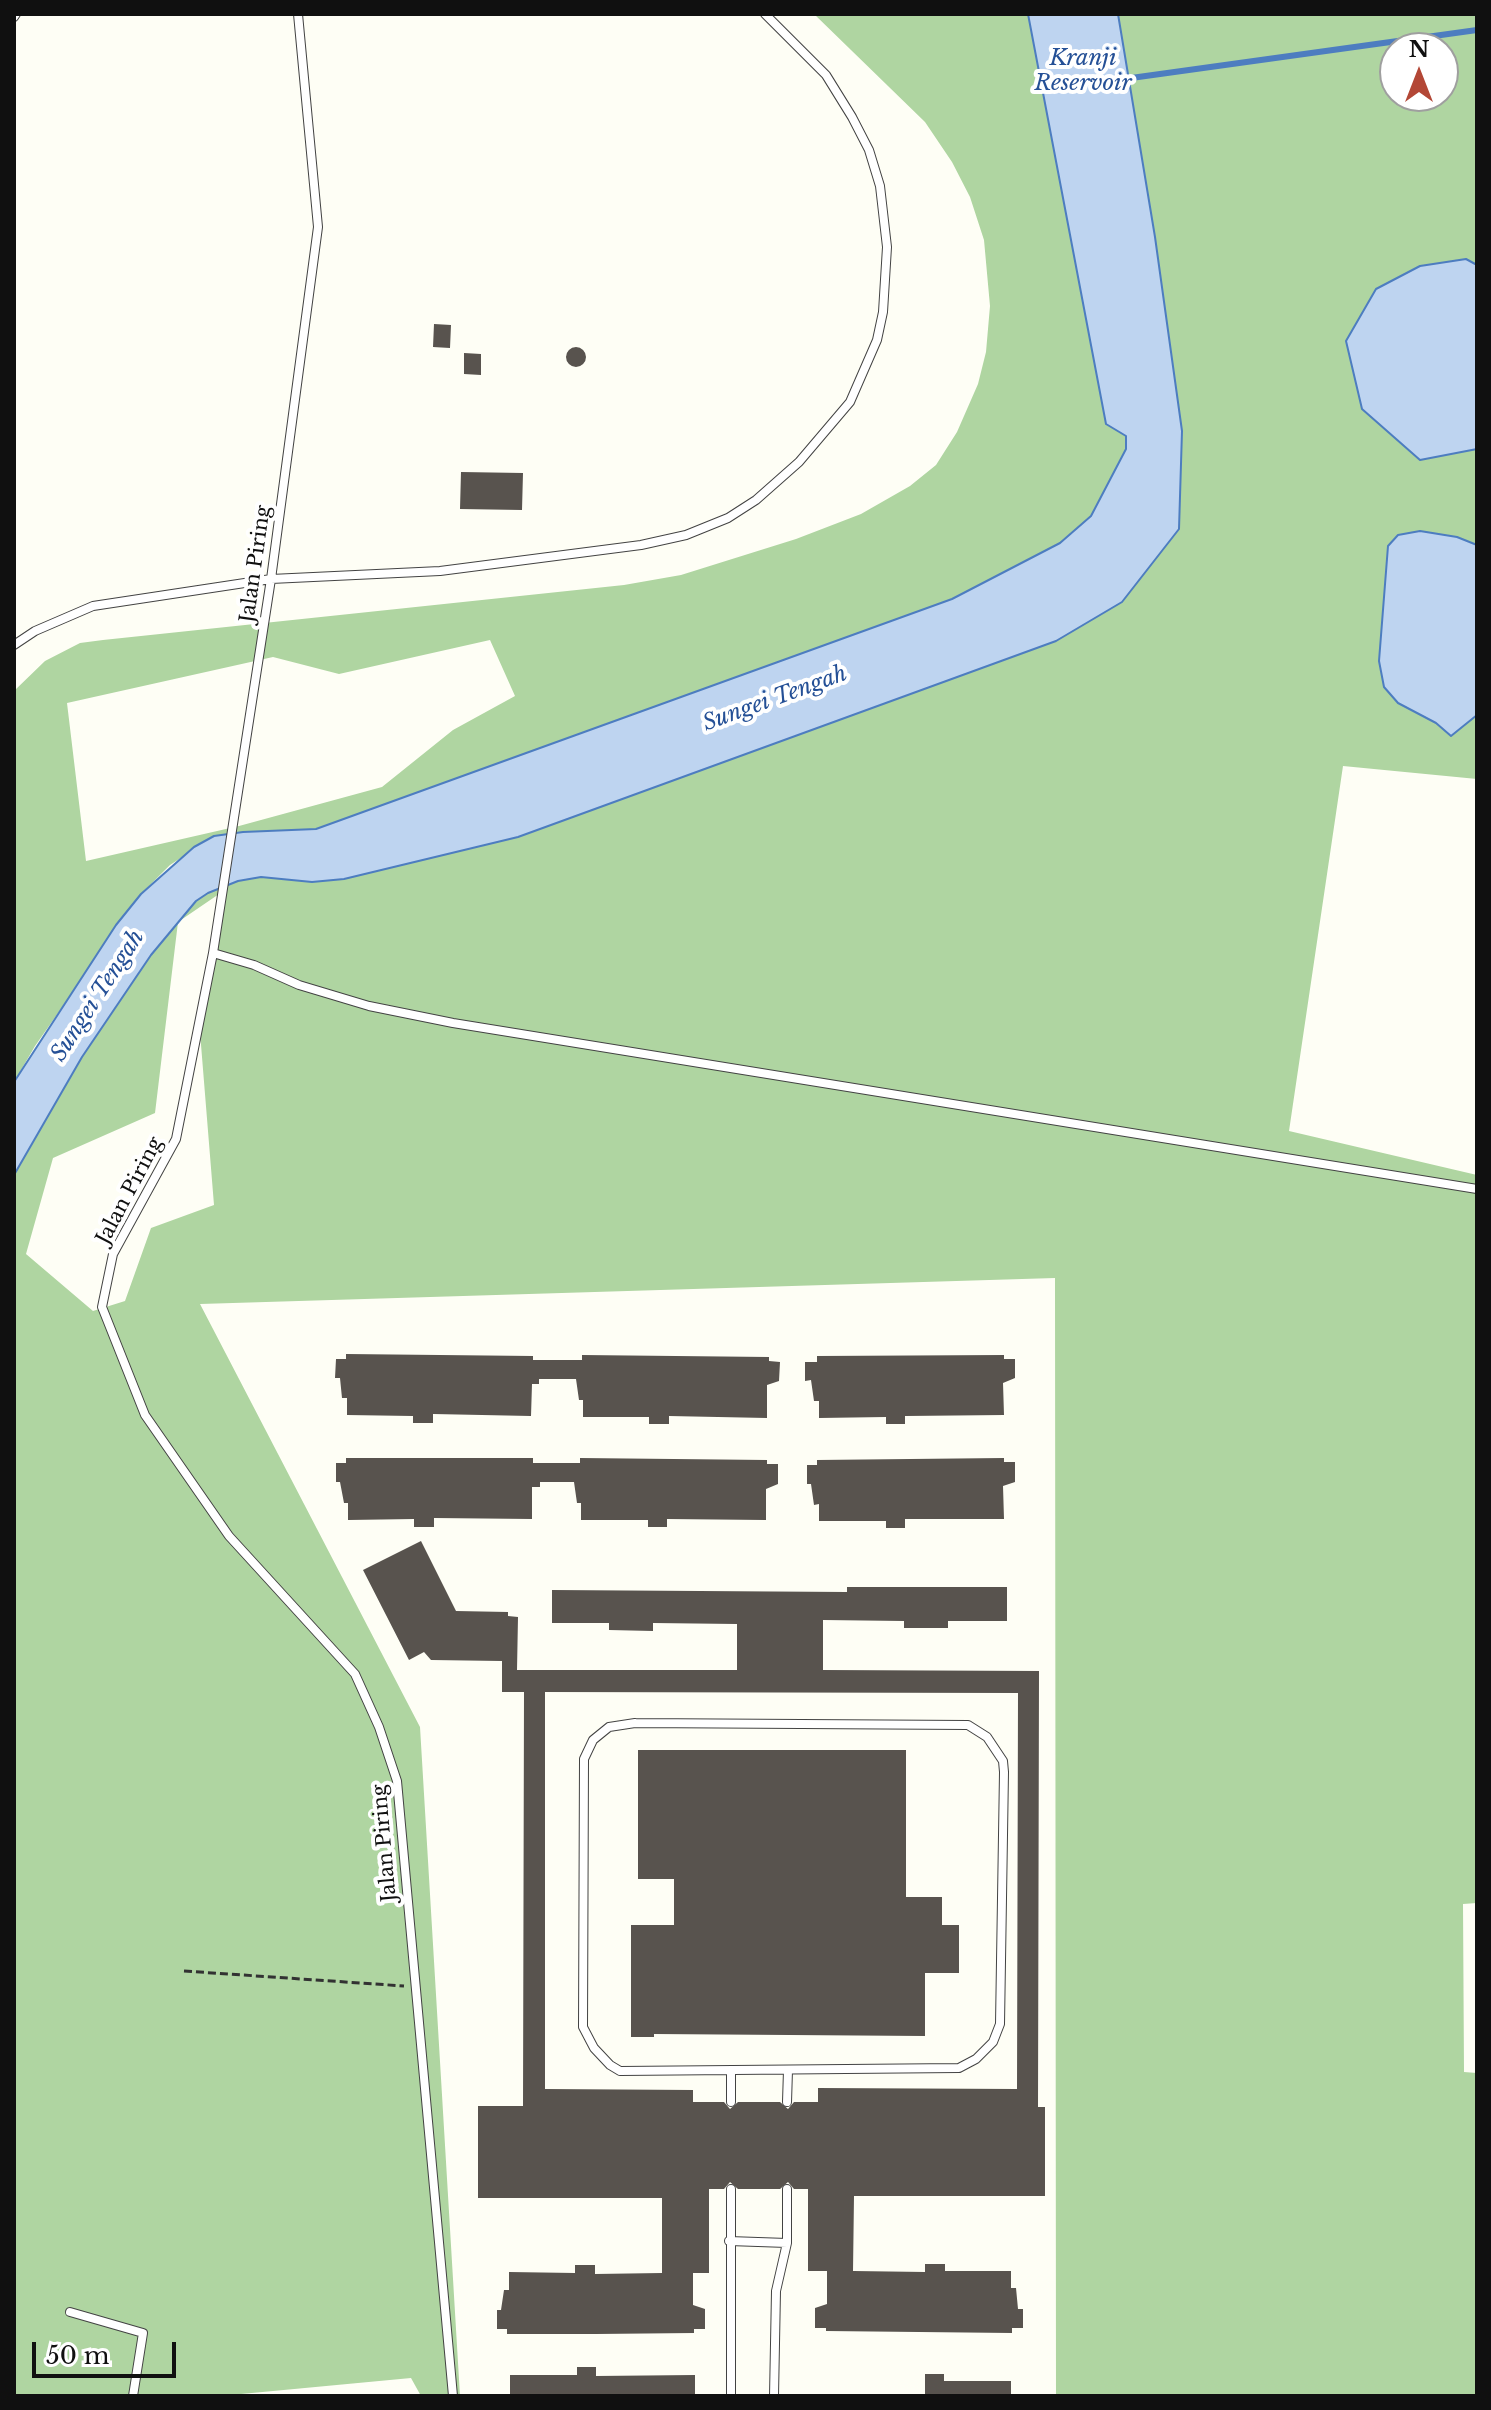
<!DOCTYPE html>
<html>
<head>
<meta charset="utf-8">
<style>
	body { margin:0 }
	#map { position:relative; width:1491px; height:2410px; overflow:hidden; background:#fefef5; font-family:"Libre Baskerville",serif }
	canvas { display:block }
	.frame { position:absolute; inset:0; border:16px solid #101010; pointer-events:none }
	.north { position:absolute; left:1379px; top:32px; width:80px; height:80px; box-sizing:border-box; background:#fff; border:2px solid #9f9f9f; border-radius:50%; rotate:0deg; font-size:22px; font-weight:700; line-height:32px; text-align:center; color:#101010 }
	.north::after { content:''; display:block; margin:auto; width:28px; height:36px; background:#b34736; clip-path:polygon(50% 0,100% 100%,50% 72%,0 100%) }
	.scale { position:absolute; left:32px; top:2342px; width:144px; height:36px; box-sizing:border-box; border:4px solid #101010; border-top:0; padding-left:10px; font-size:24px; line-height:28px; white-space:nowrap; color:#101010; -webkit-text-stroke:6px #fff; paint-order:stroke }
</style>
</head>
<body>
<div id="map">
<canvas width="1491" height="2410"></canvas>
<div class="frame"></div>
<div class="north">N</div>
<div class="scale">50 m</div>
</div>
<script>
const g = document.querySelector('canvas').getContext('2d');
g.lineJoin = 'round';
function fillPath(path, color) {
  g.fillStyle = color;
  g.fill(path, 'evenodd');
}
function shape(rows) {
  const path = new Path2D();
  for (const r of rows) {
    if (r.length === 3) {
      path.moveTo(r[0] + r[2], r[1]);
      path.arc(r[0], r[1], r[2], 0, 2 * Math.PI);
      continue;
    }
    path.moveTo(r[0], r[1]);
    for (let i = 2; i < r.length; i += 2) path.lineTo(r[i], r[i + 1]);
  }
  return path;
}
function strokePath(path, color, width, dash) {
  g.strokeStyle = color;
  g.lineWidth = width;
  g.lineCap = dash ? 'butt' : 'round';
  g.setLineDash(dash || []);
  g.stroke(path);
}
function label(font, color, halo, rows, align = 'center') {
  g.font = font + ' "Libre Baskerville",serif';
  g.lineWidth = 8;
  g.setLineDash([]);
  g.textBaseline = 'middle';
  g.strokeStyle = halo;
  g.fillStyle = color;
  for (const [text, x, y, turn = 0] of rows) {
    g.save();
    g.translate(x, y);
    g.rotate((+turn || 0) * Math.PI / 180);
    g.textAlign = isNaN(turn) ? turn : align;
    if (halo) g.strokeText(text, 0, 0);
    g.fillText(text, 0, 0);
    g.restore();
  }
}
fillPath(shape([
	[814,14,1028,14,1106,424,1126,435,1126,449,1091,516,1060,543,952,599,316,829,214,836,170,865,141,894,35,1046,14,1082,14,691,45,661,80,643,103,640,624,585,681,575,796,539,861,514,910,486,936,465,957,432,978,384,986,352,990,306,984,240,970,197,952,162,925,122],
	[490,640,515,696,453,730,382,787,239,826,86,861,67,703,273,657,339,674],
	[1118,14,1477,14,1477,545,1457,537,1398,703,1436,723,1451,736,1477,715,1477,779,1343,766,1289,1131,1477,1175,1477,1903,1463,1904,1464,2072,1477,2073,1477,2396,1056,2396,1055,1278,200,1304,420,1727,460,2396,421,2396,411,2378,220,2396,14,2396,14,1175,82,1057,151,955,196,901,208,893,238,881,261,877,312,882,344,879,518,837,1056,641,1182,431,1155,237],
	[1395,48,1443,48,1443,96,1395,96],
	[219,894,199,1020,214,1205,151,1228,125,1301,93,1311,26,1254,53,1158,155,1113,178,922]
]), '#afd5a1');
const water = shape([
	[1028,14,1118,14,1155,237,1182,431,1179,529,1122,602,1056,641,518,837,344,879,312,882,261,877,238,881,208,893,196,901,151,955,82,1057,14,1175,14,1082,116,925,141,894,194,847,214,836,243,832,316,829,952,599,1060,543,1091,516,1126,449,1126,436,1106,424,1028,14],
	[1466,259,1477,265,1477,449,1420,460,1362,409,1346,341,1376,289,1420,266,1466,259],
	[1420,531,1457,537,1477,545,1477,715,1451,736,1436,723,1398,703,1384,687,1379,661,1388,546,1398,535,1420,531]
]);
fillPath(water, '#bed4f0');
strokePath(water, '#4d7dc0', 2);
strokePath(shape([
	[1124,79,1477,30]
]), '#4d7dc0', 6);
fillPath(shape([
	[434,324,451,325,450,348,433,347],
	[576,357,10],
	[464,353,481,354,481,375,464,374],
	[461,472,523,473,522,510,460,509],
	[346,1354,533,1356,533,1360,582,1360,582,1355,769,1357,769,1361,780,1362,779,1381,767,1385,767,1418,669,1416,669,1424,649,1424,649,1417,583,1417,583,1400,579,1400,576,1379,539,1379,539,1384,532,1384,531,1416,433,1414,433,1423,413,1423,413,1416,347,1415,347,1398,342,1398,340,1378,335,1378,336,1359,346,1359],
	[1004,1355,1004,1359,1015,1359,1015,1378,1003,1383,1004,1415,905,1416,905,1424,886,1424,886,1417,819,1418,819,1401,814,1401,811,1380,805,1381,805,1362,817,1362,817,1356],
	[346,1458,533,1458,533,1463,580,1463,580,1458,767,1460,767,1464,778,1464,778,1484,766,1489,766,1520,667,1519,667,1527,648,1527,648,1520,581,1520,581,1503,577,1503,574,1482,540,1482,540,1487,532,1487,532,1519,434,1518,434,1527,414,1527,414,1519,348,1520,348,1503,344,1503,340,1482,336,1482,336,1463,346,1463],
	[1004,1458,1004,1462,1015,1462,1015,1482,1003,1486,1004,1519,905,1519,905,1528,886,1528,886,1521,819,1521,819,1504,814,1505,811,1484,807,1484,807,1465,817,1465,817,1460],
	[421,1541,456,1611,508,1612,508,1616,518,1617,517,1670,737,1670,737,1624,653,1623,653,1631,609,1630,609,1623,552,1623,552,1590,847,1592,847,1587,1007,1587,1007,1621,948,1621,948,1628,904,1628,904,1621,823,1620,823,1670,1039,1671,1038,2107,1045,2107,1045,2196,854,2196,853,2271,925,2272,925,2264,945,2264,945,2271,1011,2271,1011,2288,1016,2288,1018,2309,1023,2309,1023,2328,1012,2328,1012,2333,826,2331,826,2328,815,2328,815,2308,827,2304,827,2271,808,2271,808,2189,794,2189,788,2182,780,2189,738,2189,730,2182,724,2189,709,2189,709,2273,693,2273,693,2305,705,2309,705,2329,694,2329,694,2333,596,2334,507,2334,507,2329,497,2329,497,2310,501,2310,504,2290,509,2290,509,2272,575,2273,575,2265,595,2265,595,2274,662,2273,662,2198,478,2198,478,2106,523,2106,524,1692,502,1692,502,1661,431,1660,424,1652,409,1660,363,1570],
	[545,1692,1018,1693,1017,2089,818,2088,818,2102,794,2102,788,2109,780,2102,738,2102,730,2109,724,2102,693,2102,693,2090,545,2089],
	[638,1750,906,1750,906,1897,942,1897,942,1925,959,1925,959,1973,925,1973,925,2036,654,2034,654,2037,631,2037,631,1925,674,1925,674,1879,638,1879],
	[577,2367,596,2367,596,2376,695,2375,695,2396,510,2396,510,2375,577,2375],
	[925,2374,944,2374,944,2381,1011,2381,1011,2396,925,2396]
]), '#58534e');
const lane = shape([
	[298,14,318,227,271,579,213,953,176,1139,113,1254,102,1307,145,1415,229,1536,355,1674,379,1727,397,1781,453,2396],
	[14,17,16,14],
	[14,645,35,631,93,606,271,579,440,571,641,545,686,535,728,518,756,500,799,462,850,402,877,340,883,312,887,247,880,186,869,150,852,117,826,75,765,14],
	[213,953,254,965,299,985,369,1006,453,1023,1477,1189],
	[635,1723,968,1725,987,1737,1003,1761,1004,1772,1000,2024,993,2042,976,2059,959,2068,620,2071,610,2065,594,2048,583,2027,584,1759,593,1740,609,1727,635,1723],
	[731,2102,731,2071],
	[787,2102,788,2070],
	[729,2241,787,2243],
	[70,2312,143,2333,133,2396],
	[731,2396,731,2189],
	[774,2396,776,2291,787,2243,787,2189]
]);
strokePath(lane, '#434343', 10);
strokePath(shape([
	[184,1971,404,1986]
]), '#323232', 3, [8, 4]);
strokePath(lane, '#fff', 8);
label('20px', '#101010', '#fff', [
	["Jalan Piring",256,564,-82],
	["Jalan Piring",130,1191,-62],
	["Jalan Piring",385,1843,-95]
]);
label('italic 22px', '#255096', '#fff', [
	["Kranji",1083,59],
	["Reservoir",1083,84],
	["Sungei Tengah",775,699,-20],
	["Sungei Tengah",98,996,-57]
]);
</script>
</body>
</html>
